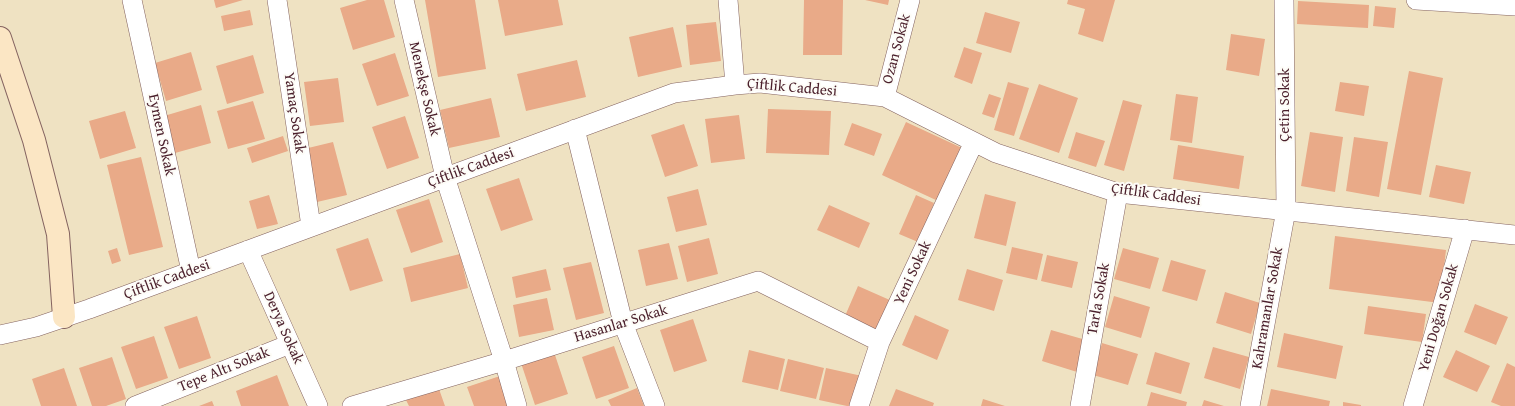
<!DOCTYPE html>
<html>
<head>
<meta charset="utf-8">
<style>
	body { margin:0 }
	canvas { display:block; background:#efe2c2 }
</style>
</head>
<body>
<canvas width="1515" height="406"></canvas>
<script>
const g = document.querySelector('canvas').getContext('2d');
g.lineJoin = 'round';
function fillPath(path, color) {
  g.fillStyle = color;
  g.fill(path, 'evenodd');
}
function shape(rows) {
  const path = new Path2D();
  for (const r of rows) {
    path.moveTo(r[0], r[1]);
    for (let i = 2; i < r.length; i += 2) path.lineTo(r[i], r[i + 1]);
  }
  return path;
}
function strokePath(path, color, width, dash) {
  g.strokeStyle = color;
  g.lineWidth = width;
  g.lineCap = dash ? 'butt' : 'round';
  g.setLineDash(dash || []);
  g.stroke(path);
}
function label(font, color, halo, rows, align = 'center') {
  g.font = font + ' "Gentium Book Plus",serif';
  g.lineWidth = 4;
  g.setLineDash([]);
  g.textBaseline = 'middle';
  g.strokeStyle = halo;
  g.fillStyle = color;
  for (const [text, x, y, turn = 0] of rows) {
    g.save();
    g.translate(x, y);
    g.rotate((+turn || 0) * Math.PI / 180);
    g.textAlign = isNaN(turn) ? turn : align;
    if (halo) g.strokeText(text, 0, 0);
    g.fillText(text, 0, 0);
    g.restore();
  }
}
fillPath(shape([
	[214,0,243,0,216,8],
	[367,0,384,0,395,37,353,50,340,8],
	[425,0,475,0,486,69,438,77],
	[498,0,558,0,563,25,505,36],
	[804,0,843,0,842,55,803,55],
	[865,0,889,0,888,5],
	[1068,0,1115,0,1103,42,1078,34,1085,9,1067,4],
	[1298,1,1369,5,1368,28,1297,24],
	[1375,6,1396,8,1394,28,1373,26],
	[250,10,253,25,224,31,221,16],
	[985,12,1020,22,1011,53,976,43],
	[716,22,721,61,690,65,686,25],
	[673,27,682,67,638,77,629,37],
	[1231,34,1265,39,1259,76,1226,70],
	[964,47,982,53,972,84,954,77],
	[191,52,202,90,166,101,155,63],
	[395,53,409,96,377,106,362,64],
	[253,55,264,93,227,104,216,66],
	[577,60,586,97,526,111,517,74],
	[1409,71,1443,78,1421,195,1387,189],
	[338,78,344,122,310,126,304,82],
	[1008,82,1029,88,1014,136,994,130],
	[1340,82,1369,86,1364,116,1335,111],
	[1039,84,1078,98,1059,153,1019,139],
	[989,94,1001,98,994,118,982,114],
	[1176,94,1198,97,1192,143,1170,140],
	[491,98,500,137,449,148,440,110],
	[1123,100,1142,105,1124,171,1104,165],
	[253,101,265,139,228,149,217,111],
	[201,105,211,143,175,153,164,116],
	[768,109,831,111,829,155,766,153],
	[125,111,136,148,100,159,89,121],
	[739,115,745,159,711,163,705,119],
	[405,116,419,158,387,169,372,127],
	[906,122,962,148,938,201,882,175],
	[852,123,882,134,874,156,844,145],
	[684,124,698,166,665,177,651,135],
	[1076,132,1105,141,1096,167,1068,158],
	[1310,132,1343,137,1335,192,1301,186],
	[283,136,288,151,252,163,247,148],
	[1354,137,1388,142,1379,197,1346,191],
	[333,142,347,195,317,202,304,149],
	[1178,145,1244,156,1239,189,1173,179],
	[141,157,163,247,129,255,107,165],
	[1436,165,1471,172,1464,204,1429,197],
	[519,178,533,220,501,231,486,189],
	[698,189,707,225,676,232,667,197],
	[985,194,1016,202,1006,246,974,238],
	[269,195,278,224,257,229,249,201],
	[916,195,934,203,918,242,899,234],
	[429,199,443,242,411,253,396,210],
	[829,205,870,223,859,248,817,230],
	[1335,236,1446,250,1440,303,1329,289],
	[368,238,383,281,350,291,336,249],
	[709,238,718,274,687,282,678,246],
	[669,243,678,279,646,286,638,250],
	[1012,247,1043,254,1037,280,1006,273],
	[117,248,121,261,112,264,108,251],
	[1123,248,1159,258,1150,289,1114,279],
	[460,254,468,288,411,302,403,268],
	[1047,255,1078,262,1072,288,1041,281],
	[1171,260,1206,270,1197,301,1162,291],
	[591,262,604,313,576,320,563,268],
	[546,269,551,290,516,298,512,277],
	[967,269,1003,280,994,311,958,300],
	[858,286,892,301,879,331,845,316],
	[1225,292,1260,303,1251,334,1216,323],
	[1114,296,1150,307,1141,338,1105,327],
	[547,298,554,330,519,337,513,305],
	[1475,304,1508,317,1496,345,1464,332],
	[1368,306,1426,314,1422,342,1364,334],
	[915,315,949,330,937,360,902,345],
	[197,316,211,358,179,369,164,327],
	[693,319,707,361,674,372,660,330],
	[1051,330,1086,340,1077,372,1042,361],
	[1284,333,1343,346,1336,379,1277,367],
	[154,336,168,378,136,389,121,347],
	[1102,343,1138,354,1128,385,1093,375],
	[614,346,629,388,596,399,582,357],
	[1213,347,1249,357,1240,389,1204,378],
	[749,350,785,359,778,390,742,382],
	[1456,350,1490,366,1477,392,1443,377],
	[554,352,568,394,535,405,521,363],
	[1155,352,1190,363,1181,394,1146,384],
	[112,357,126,399,106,406,92,406,79,368],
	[788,359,824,368,816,399,780,391],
	[1507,363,1515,367,1515,406,1501,406,1491,402],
	[64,368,77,406,41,406,32,379],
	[826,368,862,376,855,406,847,406,819,400],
	[277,375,289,406,241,406,236,391],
	[500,376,510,406,474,406,467,387],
	[637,388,644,406,611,406,608,400],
	[439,389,445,406,409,406,406,400],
	[896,389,934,403,933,406,889,406],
	[1271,389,1330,401,1329,406,1267,406],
	[1151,392,1187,402,1186,406,1147,406],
	[983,399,1005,406,981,406],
	[1204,400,1224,406,1202,406],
	[212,401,214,406,199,406],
	[1343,402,1361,405,1361,406,1343,406]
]), '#e9aa88');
const street = shape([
	[132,0,191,271],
	[277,0,311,226],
	[404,0,445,177,504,361,517,406],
	[728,0,735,85],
	[1416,0,1515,6],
	[885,97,910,0],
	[575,129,623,323,655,406],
	[248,250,318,406],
	[0,335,36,327,89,309,674,93,735,85,760,83,885,97,996,153,1118,193,1515,235],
	[135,406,290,344],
	[352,406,504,361,758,281,880,342],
	[859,406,880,342,974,142],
	[1080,406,1118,193],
	[1250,406,1286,210,1284,0],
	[1413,406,1465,229]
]);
const secondary = shape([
	[0,38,34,140,58,234,64,317]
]);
strokePath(street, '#846360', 20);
strokePath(secondary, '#846360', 24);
strokePath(street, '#fff', 19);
strokePath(secondary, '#fbe6c4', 22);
label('15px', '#4a1f2b', '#fdfcf7', [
	["Ozan Sokak",897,49,-75],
	["Çiftlik Caddesi",792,88,5],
	["Menekşe Sokak",424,89,77],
	["Çetin Sokak",1285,105,-90],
	["Yamaç Sokak",294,113,82],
	["Eymen Sokak",161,135,78],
	["Çiftlik Caddesi",471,168,-20],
	["Çiftlik Caddesi",1156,195,8],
	["Yeni Sokak",913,273,-65],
	["Çiftlik Caddesi",167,280,-20],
	["Tarla Sokak",1099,299,-80],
	["Kahramanlar Sokak",1268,308,-80],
	["Yeni Doğan Sokak",1439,318,-74],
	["Hasanlar Sokak",621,324,-17],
	["Derya Sokak",283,328,66],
	["Tepe Altı Sokak",224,370,-22]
]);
</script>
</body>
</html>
